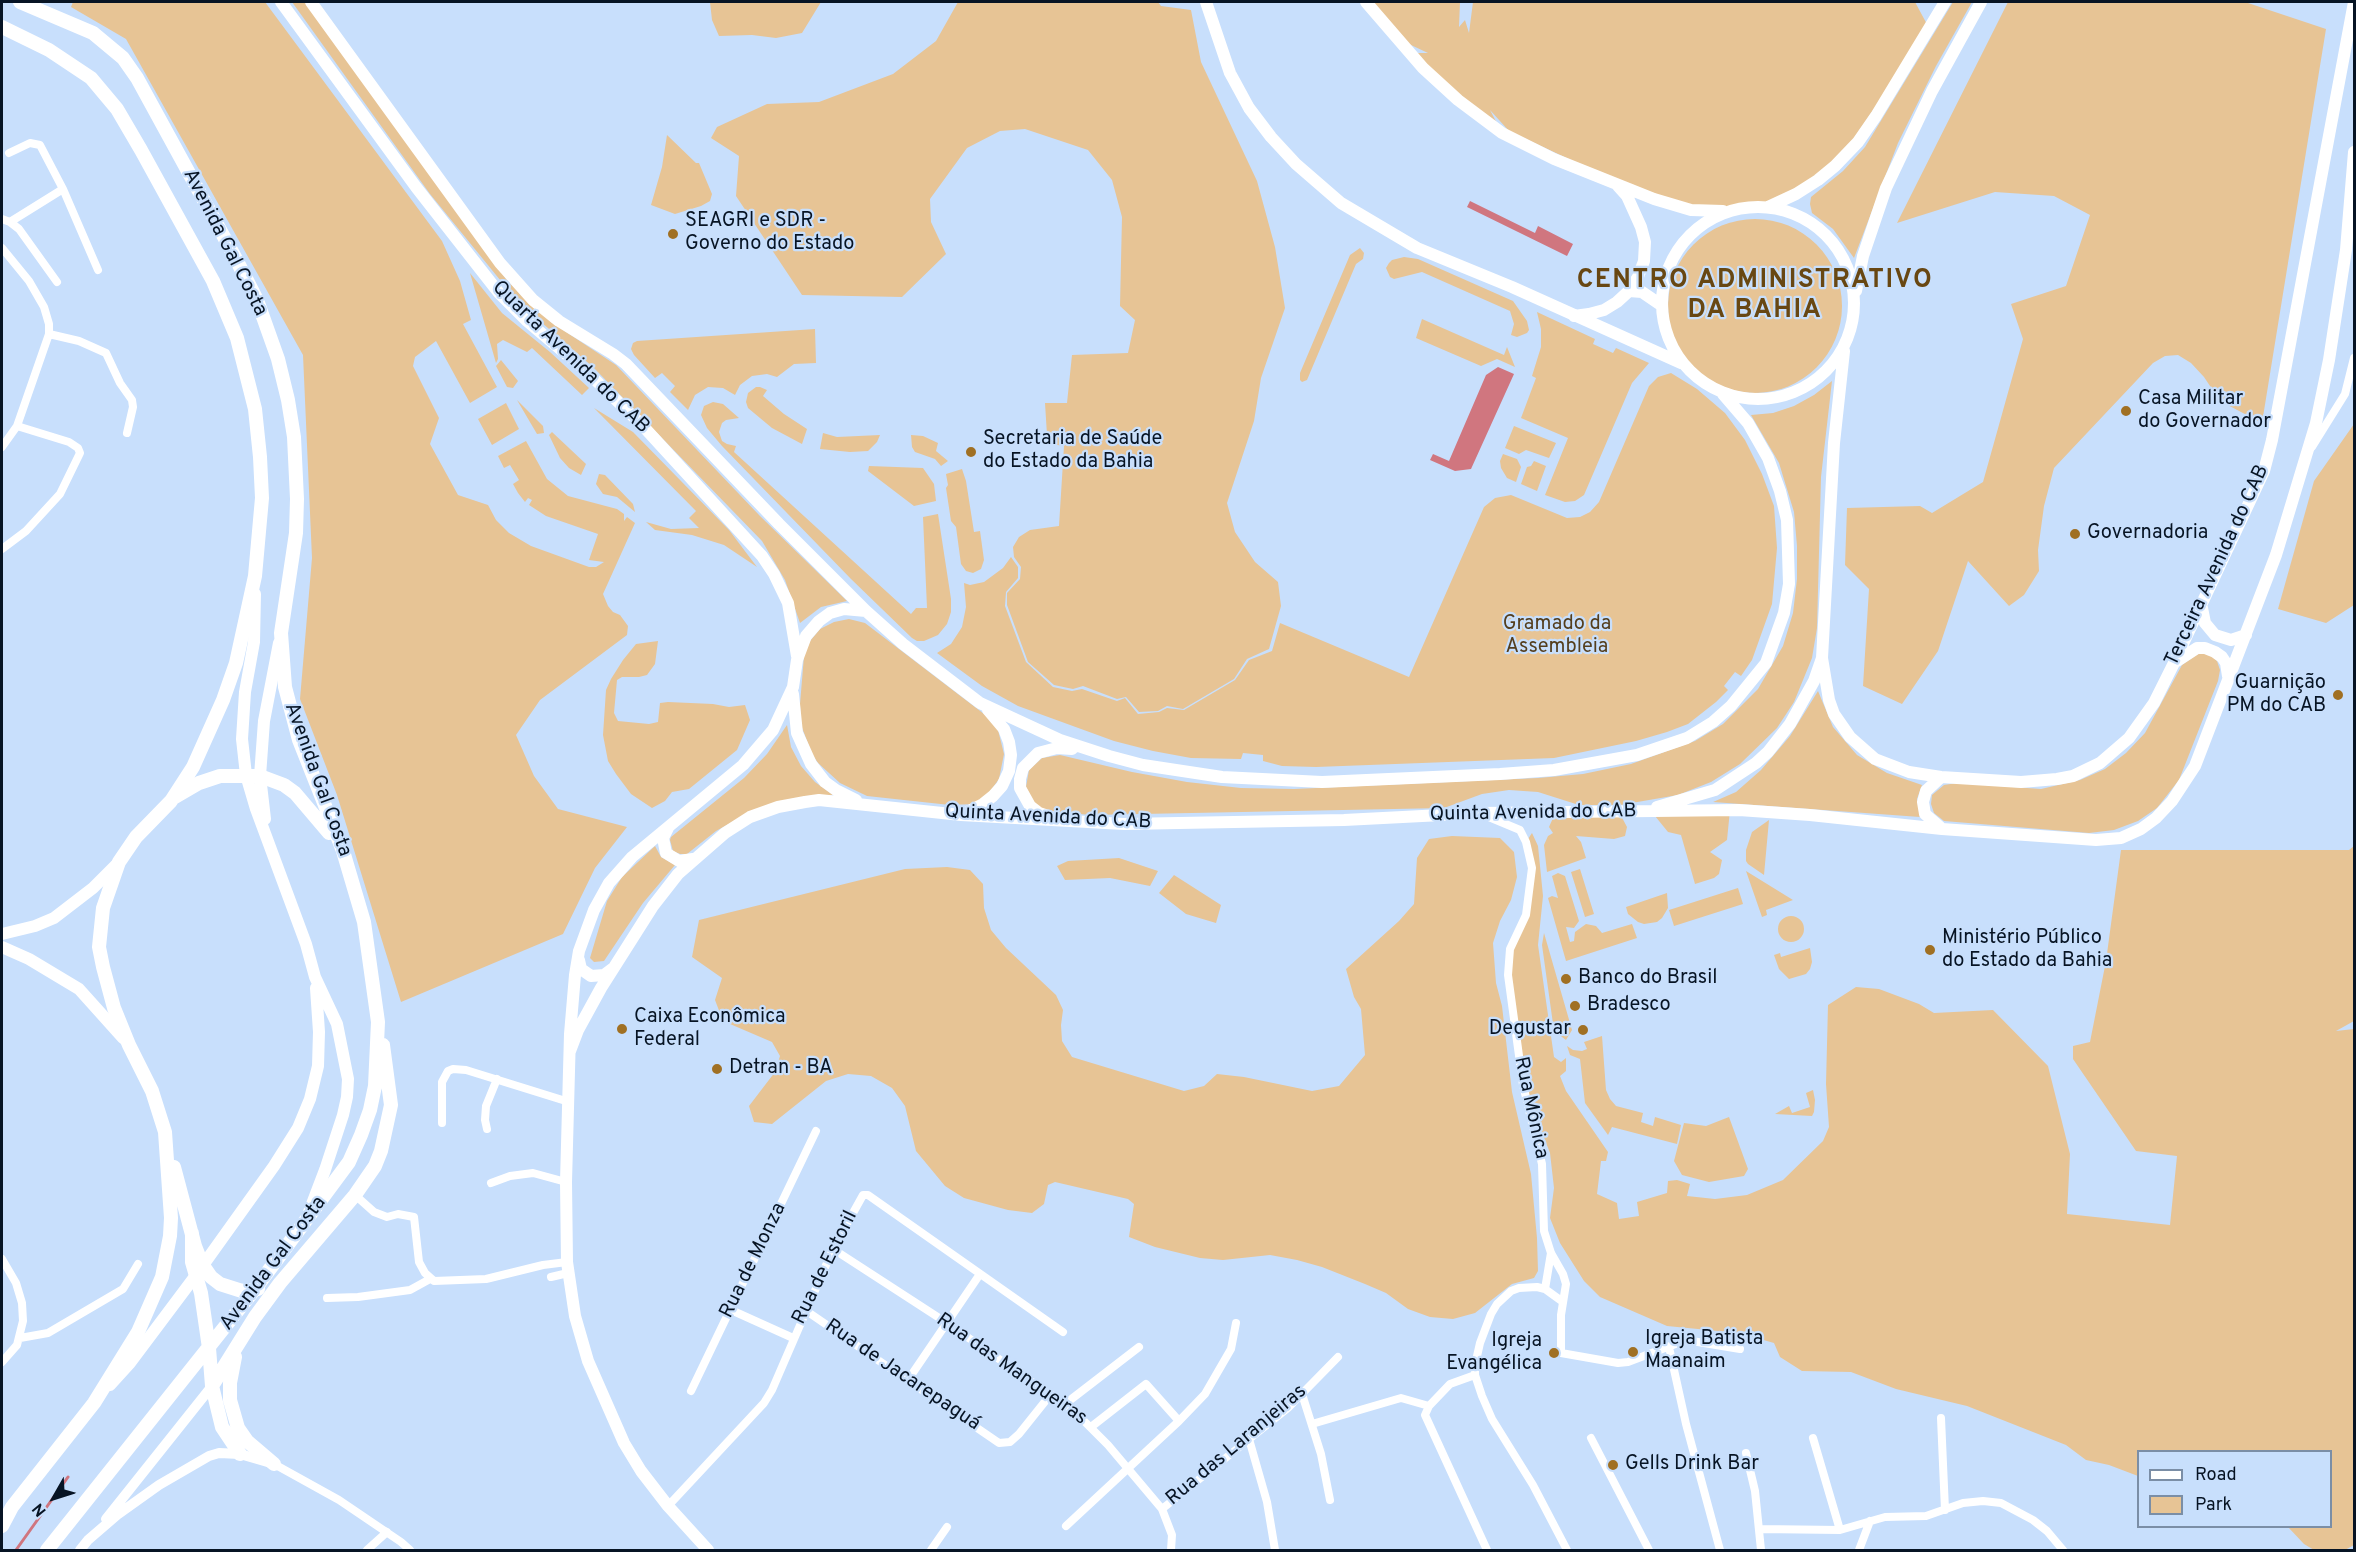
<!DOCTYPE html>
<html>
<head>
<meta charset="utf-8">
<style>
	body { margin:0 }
	#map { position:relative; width:2356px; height:1552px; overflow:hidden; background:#c8dffc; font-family:Overpass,sans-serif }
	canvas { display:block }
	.frame { position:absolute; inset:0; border:3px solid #071424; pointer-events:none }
	.legend { position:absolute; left:2137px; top:1450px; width:195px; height:78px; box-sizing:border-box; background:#c8dffc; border:2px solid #7b8ea6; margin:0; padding:8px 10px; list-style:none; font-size:18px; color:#071424 }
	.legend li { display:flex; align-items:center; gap:12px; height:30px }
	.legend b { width:30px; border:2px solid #7b8ea6 }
	.north { position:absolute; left:24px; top:1468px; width:60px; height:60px; -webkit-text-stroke:4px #c8dffc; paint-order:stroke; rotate:231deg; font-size:16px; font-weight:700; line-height:24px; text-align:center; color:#071424 }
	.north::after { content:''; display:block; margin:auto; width:21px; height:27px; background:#071424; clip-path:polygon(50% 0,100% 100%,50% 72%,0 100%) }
</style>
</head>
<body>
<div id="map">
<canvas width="2356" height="1552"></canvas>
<div class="frame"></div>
<ul class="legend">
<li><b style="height:8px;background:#fff"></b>Road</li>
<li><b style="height:16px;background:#e7c495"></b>Park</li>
</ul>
<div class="north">N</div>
</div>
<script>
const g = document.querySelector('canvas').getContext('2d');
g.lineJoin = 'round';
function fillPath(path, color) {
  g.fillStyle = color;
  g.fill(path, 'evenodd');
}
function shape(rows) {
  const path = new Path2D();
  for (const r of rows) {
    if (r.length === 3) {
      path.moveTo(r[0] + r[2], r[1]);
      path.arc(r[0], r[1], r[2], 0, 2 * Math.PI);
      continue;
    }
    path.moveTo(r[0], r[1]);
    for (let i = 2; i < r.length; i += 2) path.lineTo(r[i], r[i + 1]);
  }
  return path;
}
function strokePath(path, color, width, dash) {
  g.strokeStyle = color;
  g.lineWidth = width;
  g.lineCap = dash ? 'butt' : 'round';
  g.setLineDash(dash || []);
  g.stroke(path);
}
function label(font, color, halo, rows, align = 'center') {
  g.font = font + ' Overpass,sans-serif';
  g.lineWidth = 4.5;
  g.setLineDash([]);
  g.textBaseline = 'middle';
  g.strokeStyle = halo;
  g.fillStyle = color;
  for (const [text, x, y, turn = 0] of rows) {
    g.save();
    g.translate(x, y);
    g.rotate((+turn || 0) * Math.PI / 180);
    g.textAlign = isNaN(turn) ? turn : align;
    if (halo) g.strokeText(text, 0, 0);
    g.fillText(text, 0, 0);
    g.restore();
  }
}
fillPath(shape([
	[73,2,265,2,442,241,460,281,471,320,463,324,497,387,470,403,436,341,415,357,413,366,439,418,430,444,458,495,488,505,496,520,509,533,531,546,589,567,596,567,604,562,589,560,598,534,546,516,529,505,532,500,528,498,525,502,518,493,513,484,519,480,510,465,504,468,498,456,526,441,547,479,568,496,617,509,624,514,624,521,627,517,635,523,603,594,608,606,613,612,620,615,628,626,627,635,540,700,516,735,534,776,558,809,627,827,595,868,563,934,401,1002,337,795,300,699,312,558,303,355,126,39,71,7],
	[292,2,306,2,507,280,521,295,551,322,616,365,760,516,847,601,821,607,800,623,785,580,762,541,594,368,518,302,430,194],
	[710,2,821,2,802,33,776,38,752,35,719,36,712,20],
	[958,2,1158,2,1161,6,1191,10,1201,62,1257,181,1275,247,1285,308,1261,378,1254,421,1227,503,1235,532,1255,562,1278,582,1281,606,1269,649,1247,659,1234,679,1183,709,1167,706,1158,711,1139,712,1126,697,1117,699,1083,686,1073,689,1054,685,1028,662,1007,605,1007,593,1020,579,1021,567,1014,557,1013,547,1019,537,1030,530,1059,526,1064,446,1051,444,1047,435,1045,403,1067,403,1072,355,1128,353,1135,320,1120,306,1122,217,1112,180,1088,150,1025,129,1000,131,967,148,930,199,931,222,946,254,902,297,802,295,736,196,739,156,711,138,717,127,767,104,819,102,893,74,936,41],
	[1366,2,1460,2,1459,27,1465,20,1469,33,1473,2,1915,2,1929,28,1835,166,1768,207,1748,207,1728,211,1654,199,1509,131,1490,110,1502,133,1410,53,1428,53,1396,38],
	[1953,2,1972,2,1936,66,1898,143,1854,258,1833,229,1812,213,1810,204,1811,197,1843,171,1865,147],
	[2008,2,2245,2,2326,29,2262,423,2220,401,2204,377,2191,363,2178,355,2165,356,2153,363,2054,468,2044,506,2038,550,2039,571,2024,595,2009,606,1968,561,1938,651,1902,704,1863,686,1869,589,1845,565,1847,508,1920,506,1932,513,1983,482,2023,339,2011,304,2066,286,2090,215,2054,196,1995,192,1897,223],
	[667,135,696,163,699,163,712,194,710,201,701,206,675,214,651,205,662,167],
	[1755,306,87],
	[1360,248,1364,253,1363,259,1356,264,1307,380,1302,382,1300,380,1300,373,1350,255],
	[1404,257,1418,259,1513,301,1527,321,1529,330,1527,333,1517,337,1511,335,1514,324,1510,311,1422,272,1394,279,1390,277,1386,268,1389,263,1392,260],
	[470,273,502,313,550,352,589,388,582,395,532,348,527,352,503,340,497,344,498,359,496,363],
	[1537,312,1595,339,1593,344,1613,353,1616,348,1649,363,1632,383,1584,495,1575,501,1565,502,1545,495,1568,438,1521,418,1536,378,1532,376,1541,347,1541,329],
	[1422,319,1504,355,1507,347,1515,367,1497,359,1481,366,1416,338],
	[815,329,816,363,794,364,777,377,767,374,752,376,740,385,735,395,723,388,708,387,695,395,688,410,670,392,675,386,662,373,655,378,634,355,631,349,633,343,637,341],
	[501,360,518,381,513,388,507,387,496,366],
	[1671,373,1697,389,1725,413,1745,440,1762,474,1774,506,1777,548,1772,604,1752,660,1741,676,1735,672,1724,686,1728,690,1716,702,1688,724,1667,732,1636,741,1554,758,1316,767,1282,766,1263,761,1263,755,1243,753,1241,759,1191,758,1153,751,1114,741,1018,706,982,686,937,653,951,644,962,627,966,607,964,583,970,585,984,582,1003,568,1011,557,1018,567,1018,578,1006,592,1005,606,1026,662,1053,687,1072,691,1082,689,1117,701,1125,698,1138,714,1159,712,1167,708,1184,710,1235,680,1249,660,1272,651,1280,623,1409,677,1484,507,1495,498,1511,495,1567,518,1580,517,1590,512,1599,502,1649,386,1658,377],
	[1832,381,1821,477,1817,628,1812,658,1794,702,1777,728,1740,764,1711,782,1678,795,1620,805,1579,805,1538,792,1509,790,1482,794,1444,808,1091,815,1046,811,1036,806,1026,787,1029,770,1042,758,1060,755,1132,772,1187,782,1241,788,1294,789,1538,778,1583,774,1631,764,1695,741,1723,724,1758,689,1783,646,1793,613,1797,579,1797,546,1794,512,1779,463,1751,415,1773,413,1794,406,1814,395],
	[756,387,760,387,767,390,763,396,784,414,807,429,802,444,772,428,748,408,746,402,748,393],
	[517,400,543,426,544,433,537,434],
	[713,402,723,404,739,418,726,420,722,423,719,432,722,441,727,444,736,446,734,452,911,614,916,608,927,608,923,517,938,514,951,599,951,612,947,624,938,635,924,641,917,641,912,638,851,579,722,446,707,428,701,415,704,406],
	[506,403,519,429,492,445,478,419],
	[594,408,633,432,729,530,757,567,724,545,692,535,655,530,646,522,671,529,699,528,689,518,696,511],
	[2354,424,2354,605,2326,623,2278,609,2314,481],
	[1514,426,1556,443,1549,458,1526,450,1519,454,1505,448],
	[552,432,586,464,581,475,569,468,560,458,549,435],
	[823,433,837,437,880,435,877,442,868,451,850,452,820,449],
	[911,435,923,436,938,443,936,451,948,461,941,466,935,459,915,452,912,447],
	[1503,454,1517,459,1521,467,1516,482,1507,478,1501,468,1500,461],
	[1534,461,1546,466,1537,491,1521,484,1527,467,1531,466],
	[869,466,923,468,934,484,936,501,914,506,868,471],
	[962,469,966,481,974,532,980,531,984,560,981,569,973,573,966,571,961,564,956,527,951,521,946,488,948,485,946,474],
	[599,474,605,475,633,504,635,512,617,497,603,494,596,484],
	[849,619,865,623,988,717,998,730,1004,754,999,779,989,793,975,804,950,805,867,796,840,783,818,763,812,754,801,725,800,704,804,656,810,641,820,629,834,622],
	[658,641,655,664,647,675,639,677,622,677,617,680,614,713,618,721,649,724,658,722,660,703,668,702,713,704,729,707,745,705,750,720,737,750,689,789,672,792,665,801,652,808,631,794,616,774,608,761,603,735,606,690,611,679,623,660,636,644],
	[2201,652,2213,657,2217,661,2220,670,2218,681,2179,780,2157,808,2138,821,2114,830,2089,833,1944,821,1934,813,1931,804,1932,795,1944,785,1957,783,2041,789,2080,780,2105,769,2126,753,2145,733,2182,665],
	[1818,691,1833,727,1857,755,1887,773,1922,785,1917,799,1920,817,1713,802,1736,792,1761,770,1790,736],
	[787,725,791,747,801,766,815,782,833,795,806,796,745,815,716,831,687,854,680,854,673,851,670,840,671,837,744,778,767,754],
	[1730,810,1727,840,1710,852,1722,860,1719,874,1714,878,1695,884,1681,835,1668,832,1655,816],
	[1619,812,1627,827,1625,836,1614,839,1576,836,1581,842,1586,858,1547,872,1544,845,1548,836,1553,833,1549,827,1553,818],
	[1769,820,1764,875,1748,864,1746,861,1746,850,1752,832],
	[1532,833,1538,846,1543,896,1538,945,1554,1057,1561,1062,1566,1058,1566,1071,1560,1076,1566,1091,1608,1152,1606,1161,1601,1161,1597,1194,1617,1203,1619,1219,1639,1216,1637,1202,1667,1193,1668,1181,1677,1180,1690,1184,1687,1196,1715,1199,1747,1195,1783,1180,1823,1141,1829,1127,1826,1084,1828,1005,1856,987,1879,989,1919,1004,1934,1013,1993,1010,2048,1066,2070,1154,2067,1214,2170,1225,2177,1156,2136,1151,2073,1059,2073,1046,2090,1042,2106,961,2121,850,2349,850,2354,846,2354,1021,2336,1031,2354,1029,2354,1545,2345,1550,2314,1550,2304,1544,2288,1527,2330,1526,2330,1452,2138,1452,2138,1476,2109,1465,2086,1460,2066,1445,1967,1406,1896,1389,1851,1372,1802,1371,1780,1357,1774,1343,1739,1333,1667,1326,1600,1297,1584,1281,1560,1243,1550,1218,1554,1188,1550,1153,1543,1135,1527,1107,1508,961,1526,915,1532,883,1526,842],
	[1452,836,1500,838,1514,852,1517,877,1511,900,1500,921,1493,943,1496,983,1502,1006,1512,1092,1531,1174,1537,1238,1538,1271,1534,1278,1512,1284,1475,1313,1453,1319,1430,1317,1408,1309,1386,1293,1365,1284,1322,1267,1297,1260,1270,1255,1223,1260,1200,1258,1155,1247,1129,1237,1134,1204,1128,1199,1055,1182,1048,1185,1044,1204,1032,1213,1008,1210,964,1198,945,1186,916,1151,905,1106,892,1088,871,1076,848,1074,826,1081,772,1124,754,1122,749,1106,775,1072,780,1056,772,1042,723,1021,715,1000,722,978,692,957,699,920,905,869,947,867,970,870,983,884,984,908,991,930,1006,948,1056,995,1063,1010,1061,1025,1062,1041,1072,1057,1184,1091,1204,1086,1217,1074,1244,1077,1312,1091,1339,1086,1365,1055,1361,1009,1354,997,1346,969,1399,921,1414,904,1417,858,1429,839],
	[655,846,661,857,675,865,643,903,604,961,594,962,590,958,607,901,622,877],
	[1119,858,1158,871,1150,886,1110,878,1065,880,1057,866,1068,861],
	[1580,869,1594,914,1585,917,1571,872],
	[1746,871,1793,900,1766,910,1767,915,1762,917],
	[1558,873,1565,876,1579,921,1574,928,1566,927,1570,942,1574,941,1575,932,1586,924,1596,926,1602,933,1632,924,1637,938,1566,961,1548,898,1552,896,1558,898,1552,876],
	[1174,875,1221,905,1216,923,1186,914,1159,893],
	[1738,888,1743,904,1674,926,1669,910],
	[1667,893,1668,908,1662,918,1657,922,1644,924,1638,922,1628,914,1626,907],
	[1791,929,13],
	[1544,933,1572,1030,1566,1040,1554,1031,1542,945],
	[1810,948,1812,962,1810,969,1806,974,1789,979,1779,969,1774,955,1780,953,1781,957],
	[1602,1036,1606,1090,1610,1099,1616,1106,1643,1113,1641,1122,1653,1126,1655,1117,1681,1125,1677,1144,1612,1127,1608,1135,1585,1103,1580,1059,1570,1055,1567,1046,1573,1050,1582,1051,1587,1049,1584,1042],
	[1813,1090,1815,1100,1814,1112,1812,1116,1775,1114,1789,1106,1792,1113,1810,1107,1806,1093],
	[1729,1117,1748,1169,1744,1176,1709,1182,1682,1175,1674,1161,1684,1123,1706,1126]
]), '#e7c495');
fillPath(shape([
	[1470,201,1535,233,1538,226,1573,244,1567,256,1467,207],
	[1498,367,1514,374,1471,469,1455,471,1430,460,1433,454,1449,461,1486,375]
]), '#d0767f');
strokePath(shape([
	[16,1550,68,1477]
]), '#d0767f', 3);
strokePath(shape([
	[9,153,30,143,40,145,63,189,98,270],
	[2,219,10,222,19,229,57,282],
	[10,222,63,189],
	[2,248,29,281,44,307,49,324,49,334,17,426,2,447],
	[49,334,79,341,106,353,120,383,132,400,133,407,127,433],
	[2312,447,2345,394,2354,358],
	[2,549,26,531,60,494,80,453,78,448,69,442,17,426],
	[1484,815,1520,830,1526,842,1532,868,1526,915,1510,949,1508,975,1523,1085,1542,1164,1544,1231,1551,1253,1563,1274,1566,1284,1561,1315,1561,1353,1618,1363,1628,1362,1686,1340,1740,1349],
	[442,1123,442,1082,448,1071,453,1069,466,1070,569,1102],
	[487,1129,485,1120,486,1106,497,1079],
	[491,1183,510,1176,533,1173,566,1182],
	[355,1195,374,1212,387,1217,398,1214,414,1217,419,1262,425,1273,434,1281,486,1279,543,1265,567,1262],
	[833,1249,947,1323,1074,1411,1108,1445,1162,1509,1172,1535,1171,1550],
	[2,1259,16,1283,22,1303,23,1321,17,1345,2,1362],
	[551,1277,568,1273],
	[1545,1289,1551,1253],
	[327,1298,358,1297,410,1290,430,1279],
	[1563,1302,1545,1289,1537,1287,1519,1288,1511,1291,1497,1304,1491,1314,1480,1343,1475,1365,1475,1375,1482,1396,1492,1419,1533,1485,1567,1550],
	[731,1310,793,1338],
	[805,1310,999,1443,1010,1442,1019,1434,1051,1394],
	[20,1338,48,1333,123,1289,138,1264],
	[1669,1347,1686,1424,1720,1550],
	[1475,1375,1450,1384,1429,1406,1425,1415,1487,1550],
	[908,1380,980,1274],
	[691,1391,816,1131],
	[1302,1394,1321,1454,1330,1500],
	[1065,1404,1139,1347],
	[1941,1418,1945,1510],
	[1312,1424,1401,1398,1429,1406],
	[1091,1427,1146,1384,1179,1421],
	[1591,1438,1649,1550],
	[1813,1438,1840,1530],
	[1249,1439,1267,1502,1275,1550],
	[1746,1453,1755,1491,1761,1550],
	[274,1464,339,1500,401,1542,410,1550],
	[668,1506,764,1403,772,1390,833,1249,863,1195,868,1195,1063,1332],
	[1162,1509,1288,1408,1338,1357],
	[1066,1526,1179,1421,1205,1394,1231,1349,1236,1323],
	[1759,1529,1840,1530,1885,1517,1926,1516,1963,1503,1983,1501,2001,1503,2033,1520,2047,1531,2063,1550],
	[367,1550,387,1532],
	[931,1550,947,1527],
	[1859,1550,1870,1521]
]), '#fff', 8);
strokePath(shape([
	[106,1519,212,1386],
	[80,1550,88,1540,117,1515,159,1485,209,1456,219,1453,240,1454,271,1463]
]), '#fff', 10);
strokePath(shape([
	[281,2,416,187,499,293,527,321,586,371,642,425,762,556,774,574,788,603,797,656],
	[311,2,500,263,533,300,559,321,613,354,626,364,779,524,866,611,903,644,980,703,1060,740,1109,756,1143,765,1222,777,1322,782,1500,774,1554,770,1637,755,1687,738,1713,722,1731,706,1766,663,1784,613,1789,584,1787,520,1780,491,1768,458,1748,423,1723,394],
	[1206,2,1230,73,1249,108,1271,137,1296,164,1341,203,1417,248,1512,287,1681,363],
	[1366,2,1423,68,1458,100,1502,133,1554,159,1654,199,1691,210,1723,211],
	[1758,303,96],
	[1768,207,1796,194,1818,180,1835,166,1858,142,1876,116,1945,2],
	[1629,291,1642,292,1661,305],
	[1856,291,1863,256,1886,188,1932,91,1981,2],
	[1574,316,1589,314,1604,310,1617,302,1629,291,1638,277,1644,261,1645,242,1641,227,1627,196,1618,186],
	[255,594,254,642,245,692,242,739,246,775,256,809,306,944,315,977,337,1024,348,1079,347,1097,343,1115,325,1170,309,1212],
	[2202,608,2205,623,2215,635,2231,640,2246,635],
	[1822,658,1829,700,1834,714,1850,737,1875,759,1909,772,1941,777,2021,782,2057,779,2073,776,2100,763,2129,738,2154,703,2174,663,2264,471,2272,440,2354,2],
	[2177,661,2197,648,2205,648,2215,652,2222,657,2226,663,2228,676],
	[793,694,797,733,811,764,825,782,836,790,856,800],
	[1657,807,1715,790,1756,763,1768,752,1790,724,1814,681,1822,658,1834,443,1844,351],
	[963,814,983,804,993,796,1002,786,1009,771,1011,755,1009,742,1004,729,988,710],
	[1054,818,1039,813,1030,806,1020,788,1020,779,1023,768,1038,753,1057,748,1072,749],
	[265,819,260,776,264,721,279,643],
	[1940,827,1925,814,1923,802,1926,791,1941,777],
	[668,828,663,838,666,853,679,861,693,859],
	[2,934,35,926,54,918,93,888,119,862],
	[2,947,29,959,79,989,123,1038],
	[579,960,581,969,591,976,604,975,612,969],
	[570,1051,578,1030,601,988,653,906,678,874,725,833,750,817,778,807,805,802,819,800,961,815,1124,824,1344,820,1481,813,1739,810,1810,815,1942,829,2096,840,2121,838,2141,829,2156,818,2172,801,2195,766,2276,555,2316,423,2329,360,2346,250,2354,152],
	[110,1385,130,1363,196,1275,274,1166,298,1128,310,1099,318,1066,319,1032,316,988],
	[708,1550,668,1506,641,1471,624,1443,588,1361,575,1316,567,1262,566,1182,570,1034,575,975,579,951,594,910,609,883,632,857,743,765,773,730,793,687,797,660,806,636,819,621,830,613,844,609,866,611]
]), '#fff', 12);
strokePath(shape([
	[20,2,93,33,123,58,137,78,236,259,257,300,278,359,288,400,294,437,297,499,296,533,281,633,285,687,299,740,343,851,364,922,378,1022,375,1086,370,1110,361,1135,349,1162,255,1289,47,1550],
	[2,27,49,50,91,78,117,109,141,150,213,281,237,338,255,409,260,457,262,498,255,576,236,663,223,700,193,767,171,801,136,837,119,862,103,908,99,947,103,967,114,1008,129,1045,152,1091,165,1132,171,1218,170,1236,162,1277,138,1332,94,1403,12,1507,2,1526],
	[175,797,199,783,220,776,260,776,284,785,295,793,329,833],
	[174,1167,195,1246,202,1264,211,1277,220,1284,242,1291,258,1289],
	[192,1233,192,1262,201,1293,209,1348,212,1386,222,1427,240,1454],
	[235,1357,230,1383,230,1400,238,1428,247,1441,274,1464],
	[212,1386,255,1317,280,1283,355,1195,375,1166,381,1151,391,1105,383,1045]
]), '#fff', 14);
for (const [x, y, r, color] of [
	[673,234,6,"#a07023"],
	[2126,411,6,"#a07023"],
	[971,452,6,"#a07023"],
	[2075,534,6,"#a07023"],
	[2338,695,6,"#a07023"],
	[1930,950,6,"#a07023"],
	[1566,979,6,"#a07023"],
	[1575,1006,6,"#a07023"],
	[622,1029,6,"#a07023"],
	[1583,1030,6,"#a07023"],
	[717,1069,6,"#a07023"],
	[1633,1352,6,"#a07023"],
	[1554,1353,6,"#a07023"],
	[1613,1465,6,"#a07023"]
]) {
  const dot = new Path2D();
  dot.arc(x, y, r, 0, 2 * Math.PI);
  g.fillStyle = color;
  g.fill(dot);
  strokePath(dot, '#c8dffc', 2);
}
label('20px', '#071424', '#c8dffc', [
	["SEAGRI e SDR -",685,222],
	["Governo do Estado",685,245],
	["Casa Militar",2138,400],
	["do Governador",2138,423],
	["Secretaria de Saúde",983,440],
	["do Estado da Bahia",983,463],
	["Governadoria",2087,534],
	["Guarnição",2326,684,"right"],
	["PM do CAB",2326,707,"right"],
	["Ministério Público",1942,939],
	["do Estado da Bahia",1942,962],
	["Banco do Brasil",1578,979],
	["Bradesco",1587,1006],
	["Caixa Econômica",634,1018],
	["Federal",634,1041],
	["Degustar",1571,1030,"right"],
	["Detran - BA",729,1069],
	["Igreja Batista",1645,1340],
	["Maanaim",1645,1363],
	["Igreja",1542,1342,"right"],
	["Evangélica",1542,1365,"right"],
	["Gells Drink Bar",1625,1465]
], 'left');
label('20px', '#071424', '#c8dffc', [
	["Avenida Gal Costa",224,243,63],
	["Quarta Avenida do CAB",570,358,44],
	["Terceira Avenida do CAB",2218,566,-65],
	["Avenida Gal Costa",317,780,70],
	["Quinta Avenida do CAB",1533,814,-1],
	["Quinta Avenida do CAB",1048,818,3],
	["Rua Mônica",1530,1108,78],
	["Rua de Monza",754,1261,-64],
	["Avenida Gal Costa",274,1264,-53],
	["Rua de Estoril",826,1268,-64],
	["Rua das Mangueiras",1011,1370,35],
	["Rua de Jacarepaguá",902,1376,34],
	["Rua das Laranjeiras",1237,1446,-40]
]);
label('20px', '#543e1d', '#c8dffc', [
	["Gramado da",1557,625],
	["Assembleia",1557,648]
]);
g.letterSpacing = '1.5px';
label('bold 26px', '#684712', '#c8dffc', [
	["CENTRO ADMINISTRATIVO",1755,282],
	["DA BAHIA",1755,312]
]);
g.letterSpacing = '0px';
</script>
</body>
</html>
